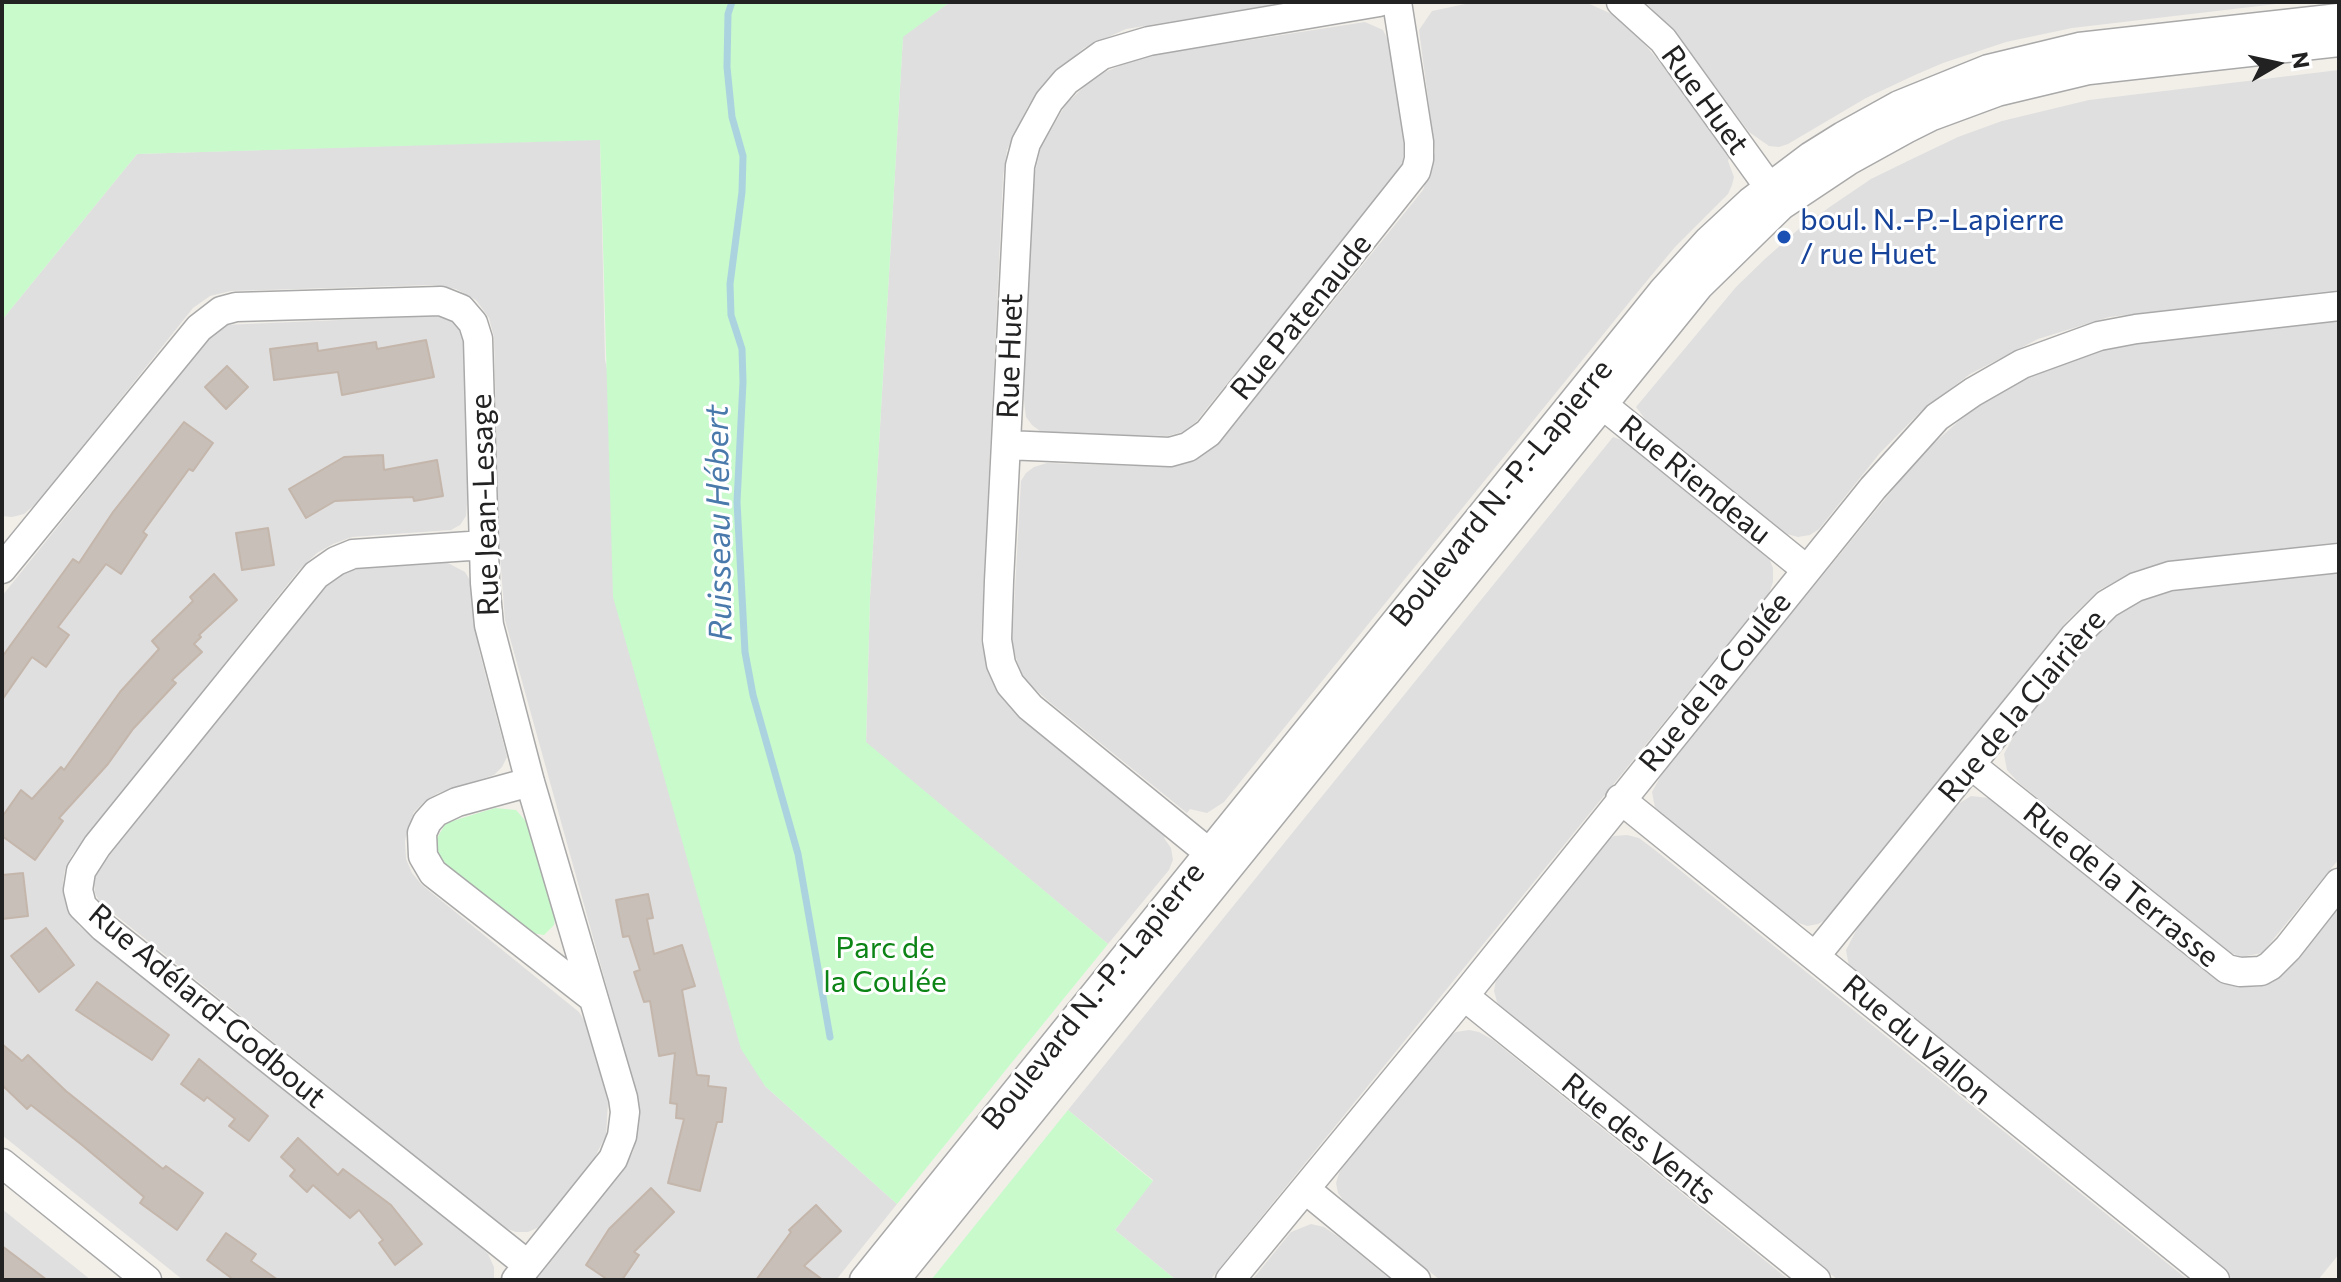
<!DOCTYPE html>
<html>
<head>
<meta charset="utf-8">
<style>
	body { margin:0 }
	#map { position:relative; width:2341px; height:1282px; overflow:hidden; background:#f2efe9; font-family:Commissioner,sans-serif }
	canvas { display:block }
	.frame { position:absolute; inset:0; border:4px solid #222; pointer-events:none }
	.north { position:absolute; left:2237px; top:24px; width:80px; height:80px; -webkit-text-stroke:6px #fff; paint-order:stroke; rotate:81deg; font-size:22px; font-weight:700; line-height:32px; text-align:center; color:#222 }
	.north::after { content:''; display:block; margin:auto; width:28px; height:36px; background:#222; clip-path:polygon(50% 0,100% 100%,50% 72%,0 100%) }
</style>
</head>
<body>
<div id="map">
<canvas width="2341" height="1282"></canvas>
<div class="frame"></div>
<div class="north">N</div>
</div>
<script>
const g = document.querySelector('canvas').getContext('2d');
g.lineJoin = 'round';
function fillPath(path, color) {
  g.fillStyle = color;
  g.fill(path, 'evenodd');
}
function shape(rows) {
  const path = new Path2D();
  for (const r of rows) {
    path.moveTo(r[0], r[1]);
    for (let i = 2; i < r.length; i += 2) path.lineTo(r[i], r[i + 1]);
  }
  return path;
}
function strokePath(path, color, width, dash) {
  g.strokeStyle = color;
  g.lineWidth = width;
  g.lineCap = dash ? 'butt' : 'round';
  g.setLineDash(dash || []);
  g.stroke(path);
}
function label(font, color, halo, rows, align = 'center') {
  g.font = font + ' Commissioner,sans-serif';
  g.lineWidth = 6;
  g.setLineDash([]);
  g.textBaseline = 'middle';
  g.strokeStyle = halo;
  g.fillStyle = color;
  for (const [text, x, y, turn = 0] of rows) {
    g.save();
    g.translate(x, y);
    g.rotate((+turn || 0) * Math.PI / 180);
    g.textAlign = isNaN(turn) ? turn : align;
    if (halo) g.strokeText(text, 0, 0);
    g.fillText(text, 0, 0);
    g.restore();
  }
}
fillPath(shape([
	[950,2,1289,2,1126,29,1084,48,1045,82,1028,106,1007,150,1003,177,981,641,990,676,1001,697,1014,712,1166,835,1164,838,1171,848,1173,860,1169,870,1108,944,866,743,870,597,903,36],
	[1475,2,1585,2,1614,15,1635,33,1658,60,1730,155,1728,161,1734,177,1732,185,1728,194,1675,247,1636,294,1224,802,1207,813,1190,809,1187,813,1052,704,1030,685,1020,672,1012,643,1021,481,1026,473,1034,467,1047,463,1172,467,1192,461,1223,438,1423,190,1435,152,1419,30,1432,11],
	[1645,2,2293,2,2072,28,2006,42,1943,63,1915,75,1866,98,1788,144,1779,147,1769,146,1749,132,1675,32],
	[1365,22,1383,30,1388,40,1404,135,1403,162,1396,176,1207,408,1196,422,1182,432,1168,436,1053,433,1040,431,1032,425,1026,417,1023,393,1032,184,1041,147,1066,104,1085,86,1105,72,1141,57],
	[2339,70,2339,290,2109,317,2038,339,1970,374,1921,411,1880,453,1819,529,1810,535,1798,537,1787,534,1773,525,1648,423,1636,407,1736,287,1766,258,1801,227,1837,202,1871,179,1914,158,1958,137,2002,121,2089,100],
	[600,139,605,360,765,1086,897,1204,836,1280,536,1280,621,1173,633,1152,638,1130,639,1103,505,620,499,544,494,337,489,318,476,300,456,289,432,285,231,291,210,296,193,308,39,501,24,514,12,517,2,516,2,320,137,154],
	[434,316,447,318,459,327,463,340,468,492,466,516,460,525,451,530,352,537,333,544,317,553,299,570,72,855,65,869,63,883,70,912,79,926,475,1241,488,1254,494,1267,494,1280,183,1280,2,1135,2,596,214,332,223,325],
	[2339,320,2339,542,2159,564,2135,571,2099,590,2067,621,1827,919,1818,924,1807,926,1788,919,1660,815,1655,808,1652,792,1664,770,1921,455,1971,410,2029,377,2112,347],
	[1613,437,1627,442,1769,558,1773,568,1773,582,1769,593,1210,1280,1176,1280,1115,1230,1153,1180,1068,1110],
	[446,562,465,572,471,582,479,650,507,757,502,767,494,775,438,793,425,801,414,812,408,827,405,841,406,859,412,873,422,885,579,1012,586,1023,608,1102,606,1135,593,1161,539,1227,528,1232,516,1232,505,1228,108,909,100,903,95,893,94,882,97,871,325,586,350,569,365,566],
	[2339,571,2339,859,2262,953,2241,957,2231,953,2019,783,2007,770,2004,754,2016,732,2094,634,2122,609,2137,601,2185,588],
	[1971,796,1989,798,1999,804,2207,973,2223,982,2240,987,2259,987,2273,982,2295,961,2339,907,2339,1254,2318,1280,2234,1280,1861,979,1849,966,1846,950,1858,927,1955,806],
	[1627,835,1639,838,1655,850,2188,1280,1838,1280,1503,1010,1497,1002,1494,991,1496,979,1504,968,1605,842,1614,836],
	[1469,1030,1479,1032,1493,1040,1789,1280,1440,1280,1346,1204,1338,1193,1336,1183,1339,1173,1346,1162,1446,1038,1456,1032],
	[2,1209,91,1280,2,1280],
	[1311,1224,1324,1227,1340,1238,1391,1280,1252,1280,1291,1232]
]), '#e0dfdf');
fillPath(shape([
	[2,2,950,2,903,37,870,597,866,742,1108,944,897,1204,765,1086,741,1049,613,597,600,140,137,154,2,320],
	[495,808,516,810,529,825,555,918,554,925,544,935,532,933,448,867,438,853,437,838,446,823],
	[1068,1110,1153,1181,1115,1230,1176,1280,931,1280]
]), '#c8facc');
strokePath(shape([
	[732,2,728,14,727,67,732,117,743,156,742,192,730,284,731,315,742,349,743,382,737,502,745,652,753,695,798,854,830,1037]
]), '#aad3df', 7);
const building = shape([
	[426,340,434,377,342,395,338,372,274,380,270,349,317,343,318,351,376,342,377,349,426,340],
	[227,366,248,387,226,409,205,387,227,366],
	[184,422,213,443,193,471,189,469,143,532,147,535,121,574,106,564,58,627,69,635,46,667,32,657,2,700,2,657,73,559,79,563,113,512,184,422],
	[383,455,384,470,437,460,443,496,414,501,413,497,335,501,306,518,289,489,344,457,383,455],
	[268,528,274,565,242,570,236,533,268,528],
	[214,574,237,600,199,635,201,637,194,644,202,652,172,680,176,683,133,729,108,764,59,818,63,821,35,860,2,836,2,817,21,790,32,799,61,767,64,770,120,692,159,649,152,641,193,601,190,597,214,574],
	[23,873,28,916,2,919,2,875,23,873],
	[648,894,653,918,647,919,654,954,682,945,695,986,682,990,697,1075,709,1076,708,1086,726,1088,722,1122,717,1122,700,1191,668,1183,684,1119,676,1118,677,1104,670,1103,675,1053,659,1056,650,1001,644,1002,634,972,640,970,629,936,623,937,616,900,648,894],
	[46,928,74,965,39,992,11,956,46,928],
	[97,982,169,1035,152,1060,76,1010,97,982],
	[2,1044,22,1061,28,1055,66,1091,163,1169,166,1166,203,1193,177,1230,140,1203,144,1197,82,1145,31,1105,27,1109,2,1085,2,1044],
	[199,1059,268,1116,249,1141,229,1126,235,1119,207,1097,204,1101,181,1084,199,1059],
	[298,1138,338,1175,343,1169,391,1205,422,1244,395,1265,379,1243,383,1240,359,1210,350,1218,313,1185,307,1192,290,1176,295,1170,281,1157,298,1138],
	[651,1188,674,1212,634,1252,639,1255,622,1280,608,1280,586,1265,609,1229,651,1188],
	[816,1205,841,1231,804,1266,823,1280,756,1280,791,1232,789,1230,816,1205],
	[226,1233,256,1254,251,1261,278,1280,234,1280,207,1260,226,1233],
	[2,1246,47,1280,2,1280,2,1246]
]);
fillPath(building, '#c7bfb8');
strokePath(building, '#c4b6ab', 2);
const minor = shape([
	[1621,2,1663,40,1779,201],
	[1588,393,1807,570],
	[1006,445,1170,452,1188,447,1208,433,1416,171,1419,159,1419,142,1397,2],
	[484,545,353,554,336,561,316,575,97,846,81,871,78,890,82,906,103,927,528,1265],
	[2,569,199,328,221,311,236,307,441,301,461,309,473,323,478,339,485,583,489,625,530,782,623,1098,625,1112,622,1136,613,1159,516,1280],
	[1971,765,2227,969,2240,972,2261,971,2270,966,2288,948,2339,883],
	[530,782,457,802,436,812,427,822,422,833,423,856,433,873,593,998],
	[1620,799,2215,1280],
	[1224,865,1030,707,1010,684,1001,664,997,640,999,581,1020,166,1026,143,1049,101,1066,81,1102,55,1149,41,1379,2],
	[1816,955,2074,637,2107,604,2136,587,2170,576,2339,558],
	[1464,996,1816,1280],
	[2,1163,147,1280],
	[1305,1189,1416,1280],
	[864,1280,1662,292,1709,240,1750,202,1811,156,1843,136,1899,105,1988,69,2079,47,2339,18],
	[895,1280,1699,286,1782,205,1848,161,1906,129,1932,116,1997,92,2089,70,2339,42],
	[1230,1280,1464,996,1873,488,1937,417,1973,392,2022,364,2099,336,2136,329,2339,306]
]);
strokePath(minor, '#a9a9a9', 31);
strokePath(minor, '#fff', 28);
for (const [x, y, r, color] of [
	[1784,237,8,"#1a4fb4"]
]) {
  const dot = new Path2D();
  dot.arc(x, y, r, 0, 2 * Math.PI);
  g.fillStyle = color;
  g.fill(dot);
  strokePath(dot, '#fff', 3);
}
label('30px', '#222', '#fff', [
	["Rue Huet",1705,100,54],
	["Rue Patenaude",1301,317,-51],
	["Rue Huet",1010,356,-88],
	["Rue Riendeau",1695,480,39],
	["Boulevard N.-P.-Lapierre",1501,493,-51],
	["Rue Jean-Lesage",485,505,-92],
	["Rue de la Coulée",1715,682,-51],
	["Rue de la Clairière",2022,706,-50],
	["Rue de la Terrasse",2121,885,39],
	["Boulevard N.-P.-Lapierre",1093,996,-51],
	["Rue Adélard-Godbout",207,1006,40],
	["Rue du Vallon",1917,1040,40],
	["Rue des Vents",1639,1139,39]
]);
label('30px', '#164399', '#fff', [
	["boul. N.-P.-Lapierre",1800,220],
	["/ rue Huet",1800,254]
], 'left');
label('30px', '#0c8416', '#fff', [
	["Parc de",885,948],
	["la Coulée",885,982]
]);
label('italic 32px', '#4a7aab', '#fff', [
	["Ruisseau Hébert",719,523,-91]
]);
</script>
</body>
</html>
